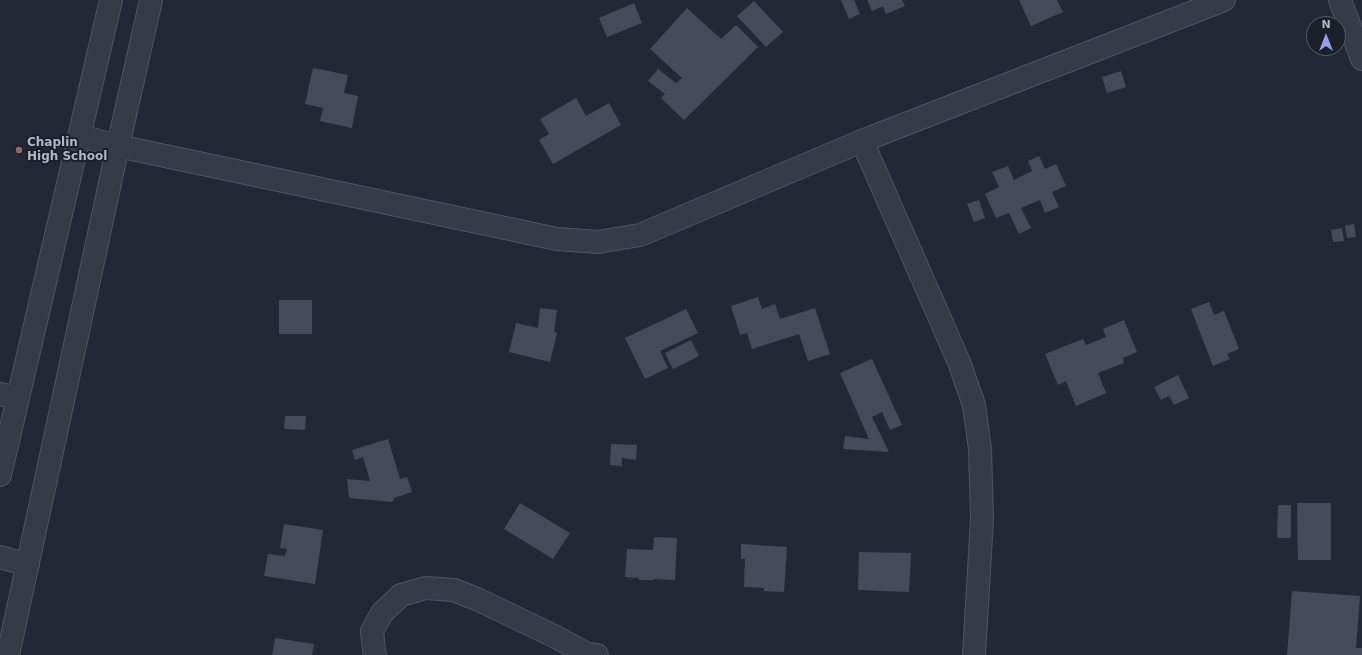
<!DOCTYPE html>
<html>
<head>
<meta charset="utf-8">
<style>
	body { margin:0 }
	#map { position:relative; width:1362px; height:655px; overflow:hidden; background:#242836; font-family:"DejaVu Sans",sans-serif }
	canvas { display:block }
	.north { position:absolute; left:1306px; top:16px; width:40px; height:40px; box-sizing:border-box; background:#1c202b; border:1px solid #585c68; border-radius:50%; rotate:0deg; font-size:11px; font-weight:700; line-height:16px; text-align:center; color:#b2b5c3 }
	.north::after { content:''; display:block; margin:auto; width:14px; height:18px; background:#8fa3ea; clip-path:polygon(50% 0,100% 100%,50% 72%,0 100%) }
</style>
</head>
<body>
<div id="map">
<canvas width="1362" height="655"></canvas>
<div class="north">N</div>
</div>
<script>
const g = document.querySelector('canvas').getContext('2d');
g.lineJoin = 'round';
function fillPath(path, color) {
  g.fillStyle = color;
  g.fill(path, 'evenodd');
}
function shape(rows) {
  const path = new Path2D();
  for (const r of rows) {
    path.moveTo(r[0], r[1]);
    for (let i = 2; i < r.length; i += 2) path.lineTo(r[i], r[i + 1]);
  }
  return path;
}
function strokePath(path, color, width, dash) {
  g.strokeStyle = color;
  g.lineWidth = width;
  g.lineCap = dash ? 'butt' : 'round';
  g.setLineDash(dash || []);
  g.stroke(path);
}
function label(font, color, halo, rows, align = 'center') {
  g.font = font + ' "DejaVu Sans",sans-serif';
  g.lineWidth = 4;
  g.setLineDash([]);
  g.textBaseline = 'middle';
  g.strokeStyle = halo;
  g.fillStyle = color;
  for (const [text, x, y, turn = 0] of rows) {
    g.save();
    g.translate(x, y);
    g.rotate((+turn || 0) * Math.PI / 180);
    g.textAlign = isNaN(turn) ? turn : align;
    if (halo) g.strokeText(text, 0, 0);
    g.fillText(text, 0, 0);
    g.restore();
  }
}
fillPath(shape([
	[841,0,854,0,860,14,849,19],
	[867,0,902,0,905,6,886,14,883,6,872,11],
	[1019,0,1057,0,1063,12,1031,26],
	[754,1,783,32,766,47,737,16],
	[634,3,642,23,607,37,599,18],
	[687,8,721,39,736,25,758,47,684,120,661,98,665,94,648,81,658,69,676,83,682,78,650,49],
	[313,68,348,75,344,93,358,96,352,128,320,121,323,108,305,104],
	[1121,71,1126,87,1107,93,1102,77],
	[576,98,586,116,609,103,621,125,553,164,539,140,549,134,540,119],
	[1039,156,1045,169,1056,164,1066,186,1052,192,1059,207,1045,213,1040,200,1021,208,1031,228,1019,234,1009,213,996,218,985,194,999,187,992,172,1008,166,1014,180,1032,171,1028,161],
	[979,200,985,218,974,222,967,204],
	[1354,224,1356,237,1347,238,1345,226],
	[1342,228,1344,241,1333,242,1331,230],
	[758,297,762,309,775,304,780,319,815,308,830,354,808,361,799,334,752,349,747,333,740,335,731,306],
	[279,300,312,300,312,334,279,334],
	[1209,302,1214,315,1224,311,1239,349,1227,354,1230,359,1213,366,1191,309],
	[540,308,557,310,554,332,557,333,550,362,509,352,516,323,538,328],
	[686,309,698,333,660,351,668,368,645,379,625,338],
	[1124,320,1137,352,1123,358,1124,363,1098,373,1106,393,1076,406,1066,381,1058,385,1045,354,1083,339,1086,345,1106,337,1103,329],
	[691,340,699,356,673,369,665,353],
	[872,359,902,425,890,430,882,412,872,417,889,452,843,449,845,436,869,439,840,373],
	[1178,375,1189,398,1174,405,1169,396,1161,400,1154,387],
	[285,416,306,416,305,430,284,429],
	[388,439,400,479,407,477,412,492,394,498,393,502,349,498,347,479,370,481,363,457,355,460,352,450],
	[611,444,637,445,636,460,622,458,622,466,610,465],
	[520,503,570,533,553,559,504,529],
	[1297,503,1331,503,1331,560,1298,560],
	[1278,505,1291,505,1291,538,1277,538],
	[284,524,323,530,315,584,264,576,268,554,285,556,287,549,280,548],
	[654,537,677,538,675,580,654,579,654,580,639,580,639,578,625,577,627,549,653,550],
	[741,544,787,547,784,592,764,591,764,588,744,587,745,559,741,559],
	[859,552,911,553,909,592,858,590],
	[1292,591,1360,596,1356,648,1362,648,1362,655,1287,655],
	[275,638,314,644,312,655,272,655]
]), '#454b5a');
const minor = shape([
	[1340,0,1362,59],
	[80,136,118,146,557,239,598,242,640,235,862,141,1224,0],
	[862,141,959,362,974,405,980,449,982,519,974,655],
	[0,394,18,398],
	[0,475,111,0],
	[0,557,28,565],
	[8,655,118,146,151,0],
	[375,655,374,650,372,631,382,613,401,595,426,588,454,590,479,600,556,637,587,654,597,655]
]);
strokePath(minor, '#525561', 24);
strokePath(minor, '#373b47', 22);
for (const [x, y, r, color] of [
	[19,150,4,"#8d6e63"]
]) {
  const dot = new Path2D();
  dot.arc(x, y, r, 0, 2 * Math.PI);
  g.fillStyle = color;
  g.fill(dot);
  strokePath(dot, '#1c202b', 1.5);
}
label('bold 12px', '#b2b5c3', '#1c202b', [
	["Chaplin",27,143],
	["High School",27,157]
], 'left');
</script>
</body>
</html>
